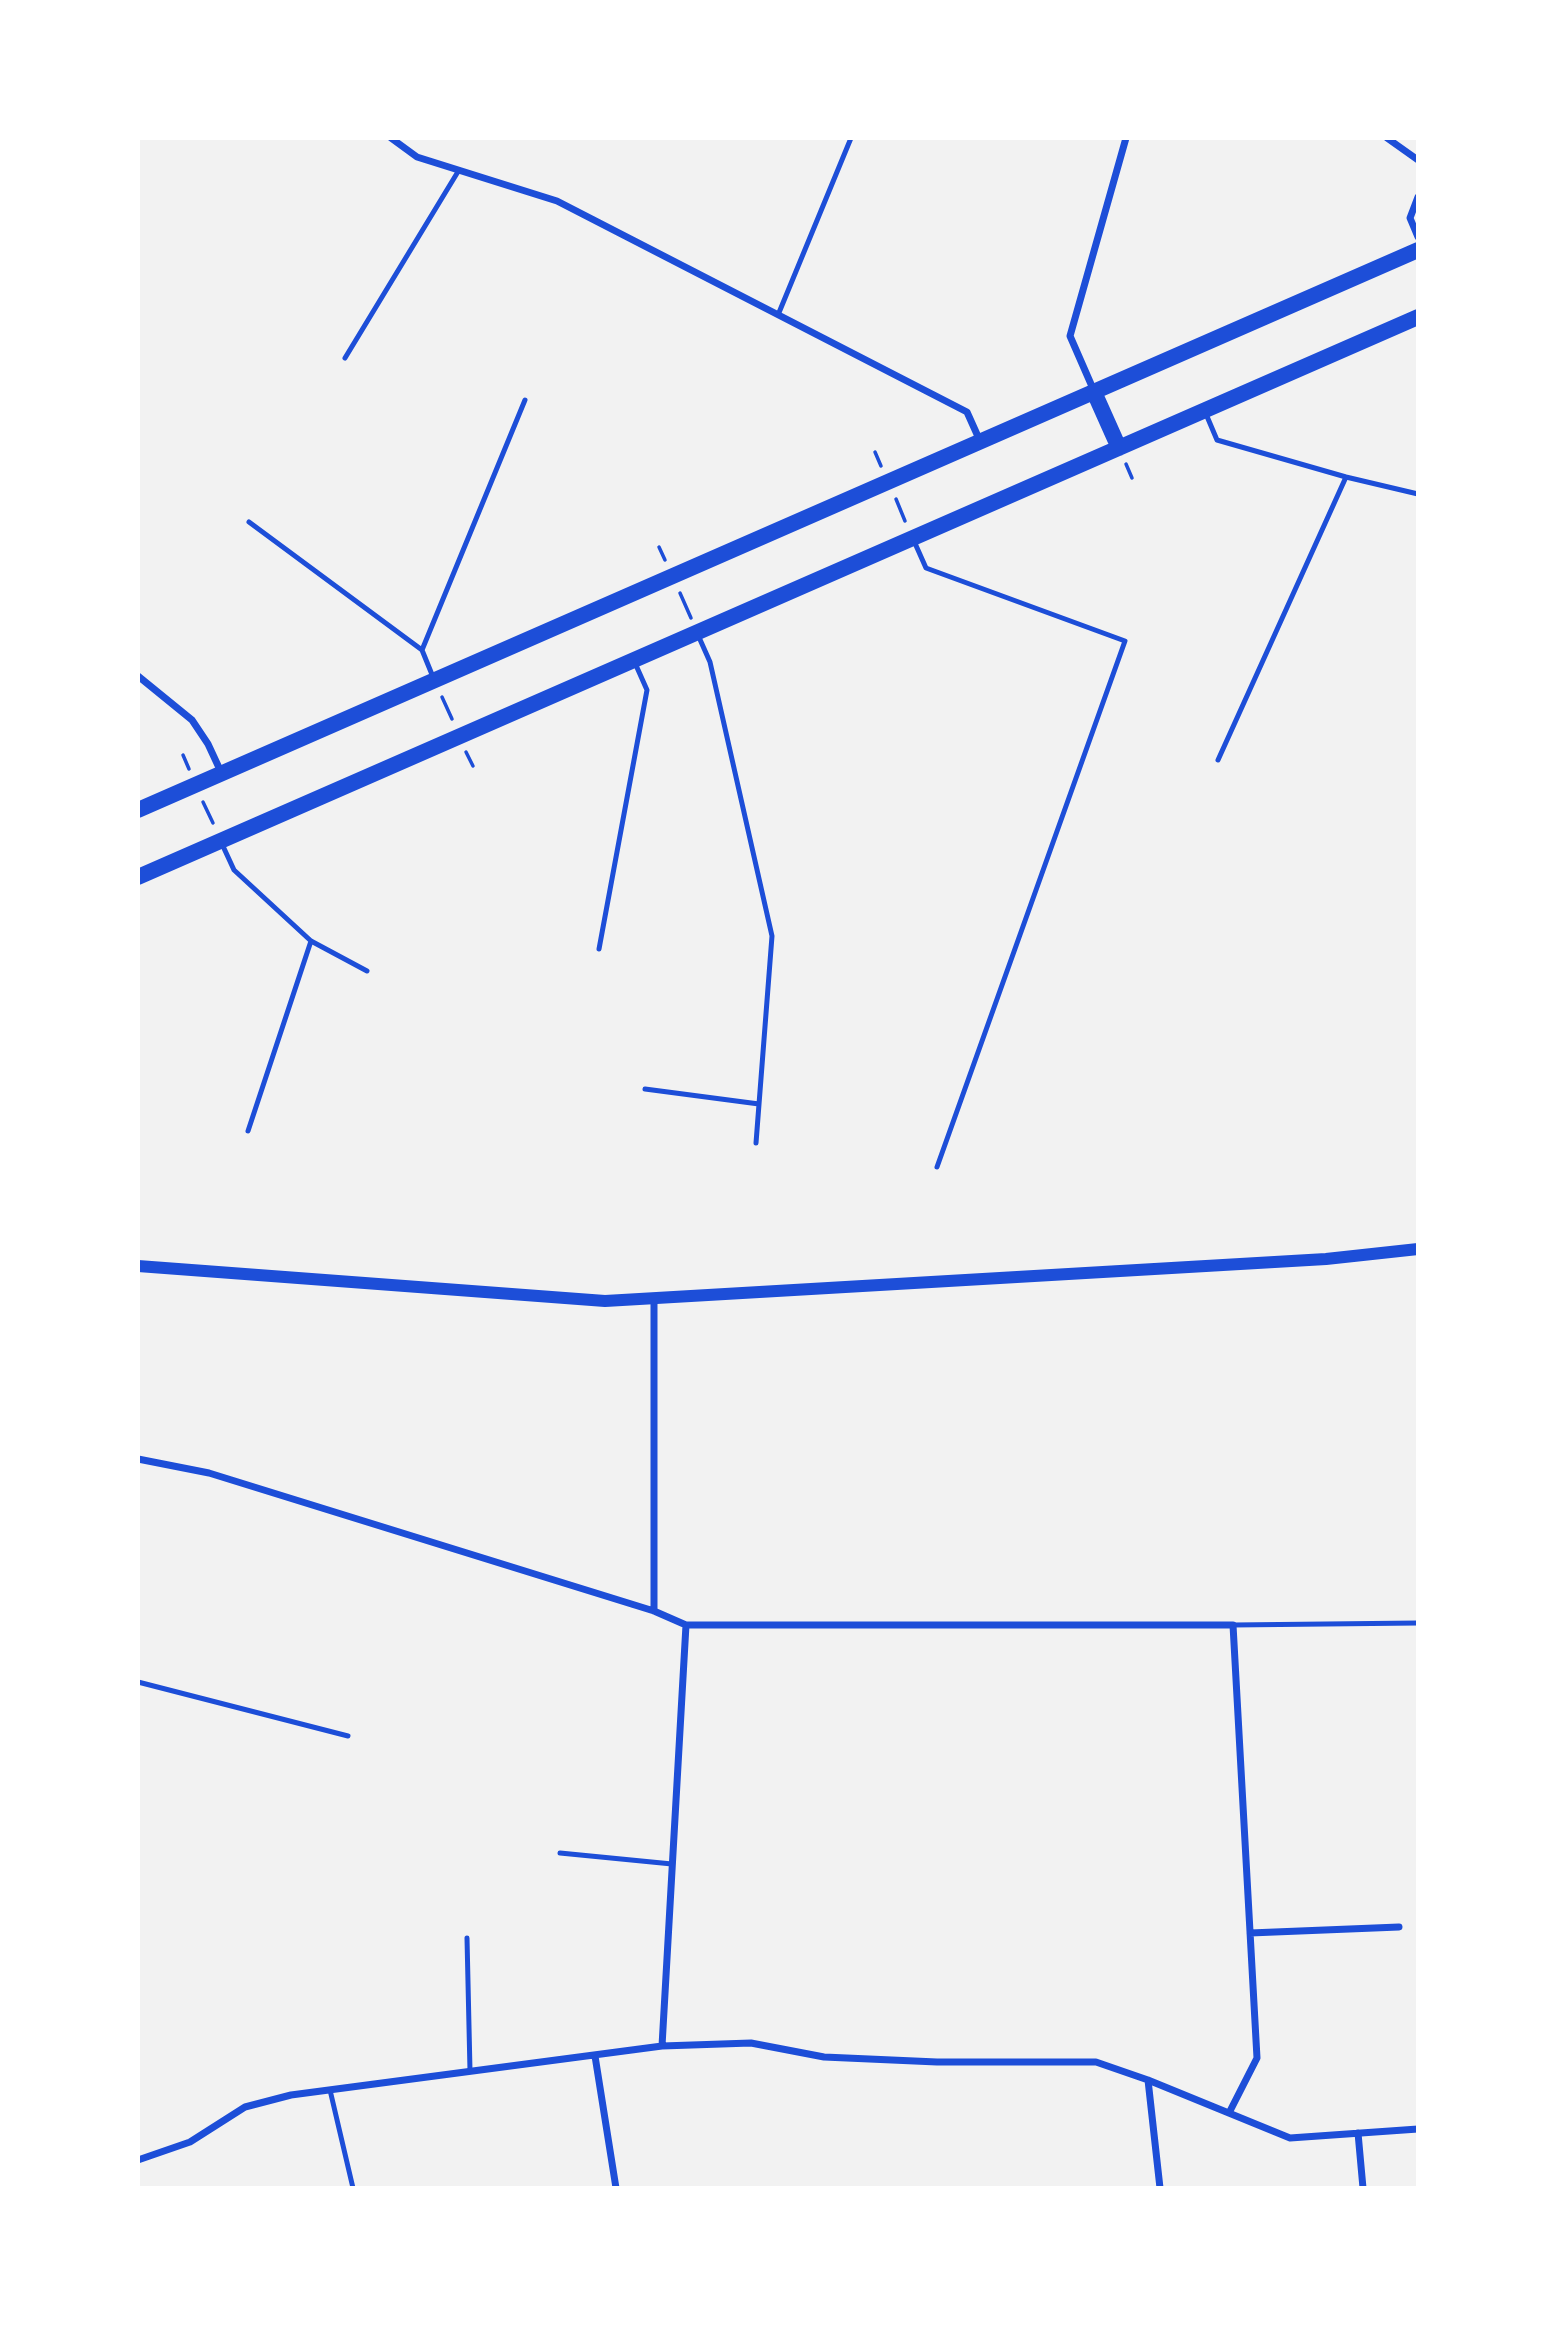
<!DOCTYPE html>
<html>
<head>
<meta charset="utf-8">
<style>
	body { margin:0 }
	#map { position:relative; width:1556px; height:2326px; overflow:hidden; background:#f2f2f2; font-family:Arial,sans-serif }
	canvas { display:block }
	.frame { position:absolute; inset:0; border:140px solid #fff; pointer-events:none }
</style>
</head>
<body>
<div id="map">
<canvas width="1556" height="2326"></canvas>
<div class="frame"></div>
</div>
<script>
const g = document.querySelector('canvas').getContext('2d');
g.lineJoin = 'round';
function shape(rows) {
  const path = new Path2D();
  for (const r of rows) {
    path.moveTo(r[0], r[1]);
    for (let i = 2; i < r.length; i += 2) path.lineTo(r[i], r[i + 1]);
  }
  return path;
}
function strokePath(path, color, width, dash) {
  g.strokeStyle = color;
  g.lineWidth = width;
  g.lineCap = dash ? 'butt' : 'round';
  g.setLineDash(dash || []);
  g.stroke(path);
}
strokePath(shape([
	[875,452,881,466],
	[1126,464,1132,478],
	[896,499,905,521],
	[659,547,665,560],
	[680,593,691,618],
	[442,697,452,719],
	[466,752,473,766],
	[183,755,189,769],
	[203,802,213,823]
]), '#1d4ed8', 3.5);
strokePath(shape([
	[778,315,851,138],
	[345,358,459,170],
	[1206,414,1217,440,1346,477,1418,494],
	[249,522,422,650,433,677],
	[914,541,926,568,1125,641,937,1167],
	[698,635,710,662,772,936,756,1143],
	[422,650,525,400],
	[1218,760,1346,477],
	[222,844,234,870,311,941,367,971],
	[599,949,647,690,635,663],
	[645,1089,759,1104],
	[248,1131,311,941],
	[1233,1625,1418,1623],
	[138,1682,348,1736],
	[560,1853,672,1864],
	[467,1938,470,2071],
	[330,2090,353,2188]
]), '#1d4ed8', 5);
strokePath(shape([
	[391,138,417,157,557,201,967,412,980,441],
	[1387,138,1418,160],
	[1418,197,1410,218,1418,237],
	[1094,391,1070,336,1126,138],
	[138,676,192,720,208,744,221,772],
	[138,1459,209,1473,654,1611,686,1625,1233,1625,1257,2058,1229,2113],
	[654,1611,654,1298],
	[1250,1933,1399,1927],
	[662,2046,686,1625],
	[595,2056,616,2188],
	[1148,2080,1160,2188],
	[1358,2133,1363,2188],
	[138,2160,190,2142,245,2107,291,2095,662,2046,751,2043,824,2057,937,2062,1096,2062,1148,2080,1290,2138,1418,2129]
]), '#1d4ed8', 7);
strokePath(shape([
	[138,1266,605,1301,1326,1259,1418,1249]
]), '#1d4ed8', 12);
strokePath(shape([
	[1094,392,1119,448],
	[138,810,1418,250],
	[138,877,1418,317]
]), '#1d4ed8', 16);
</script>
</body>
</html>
